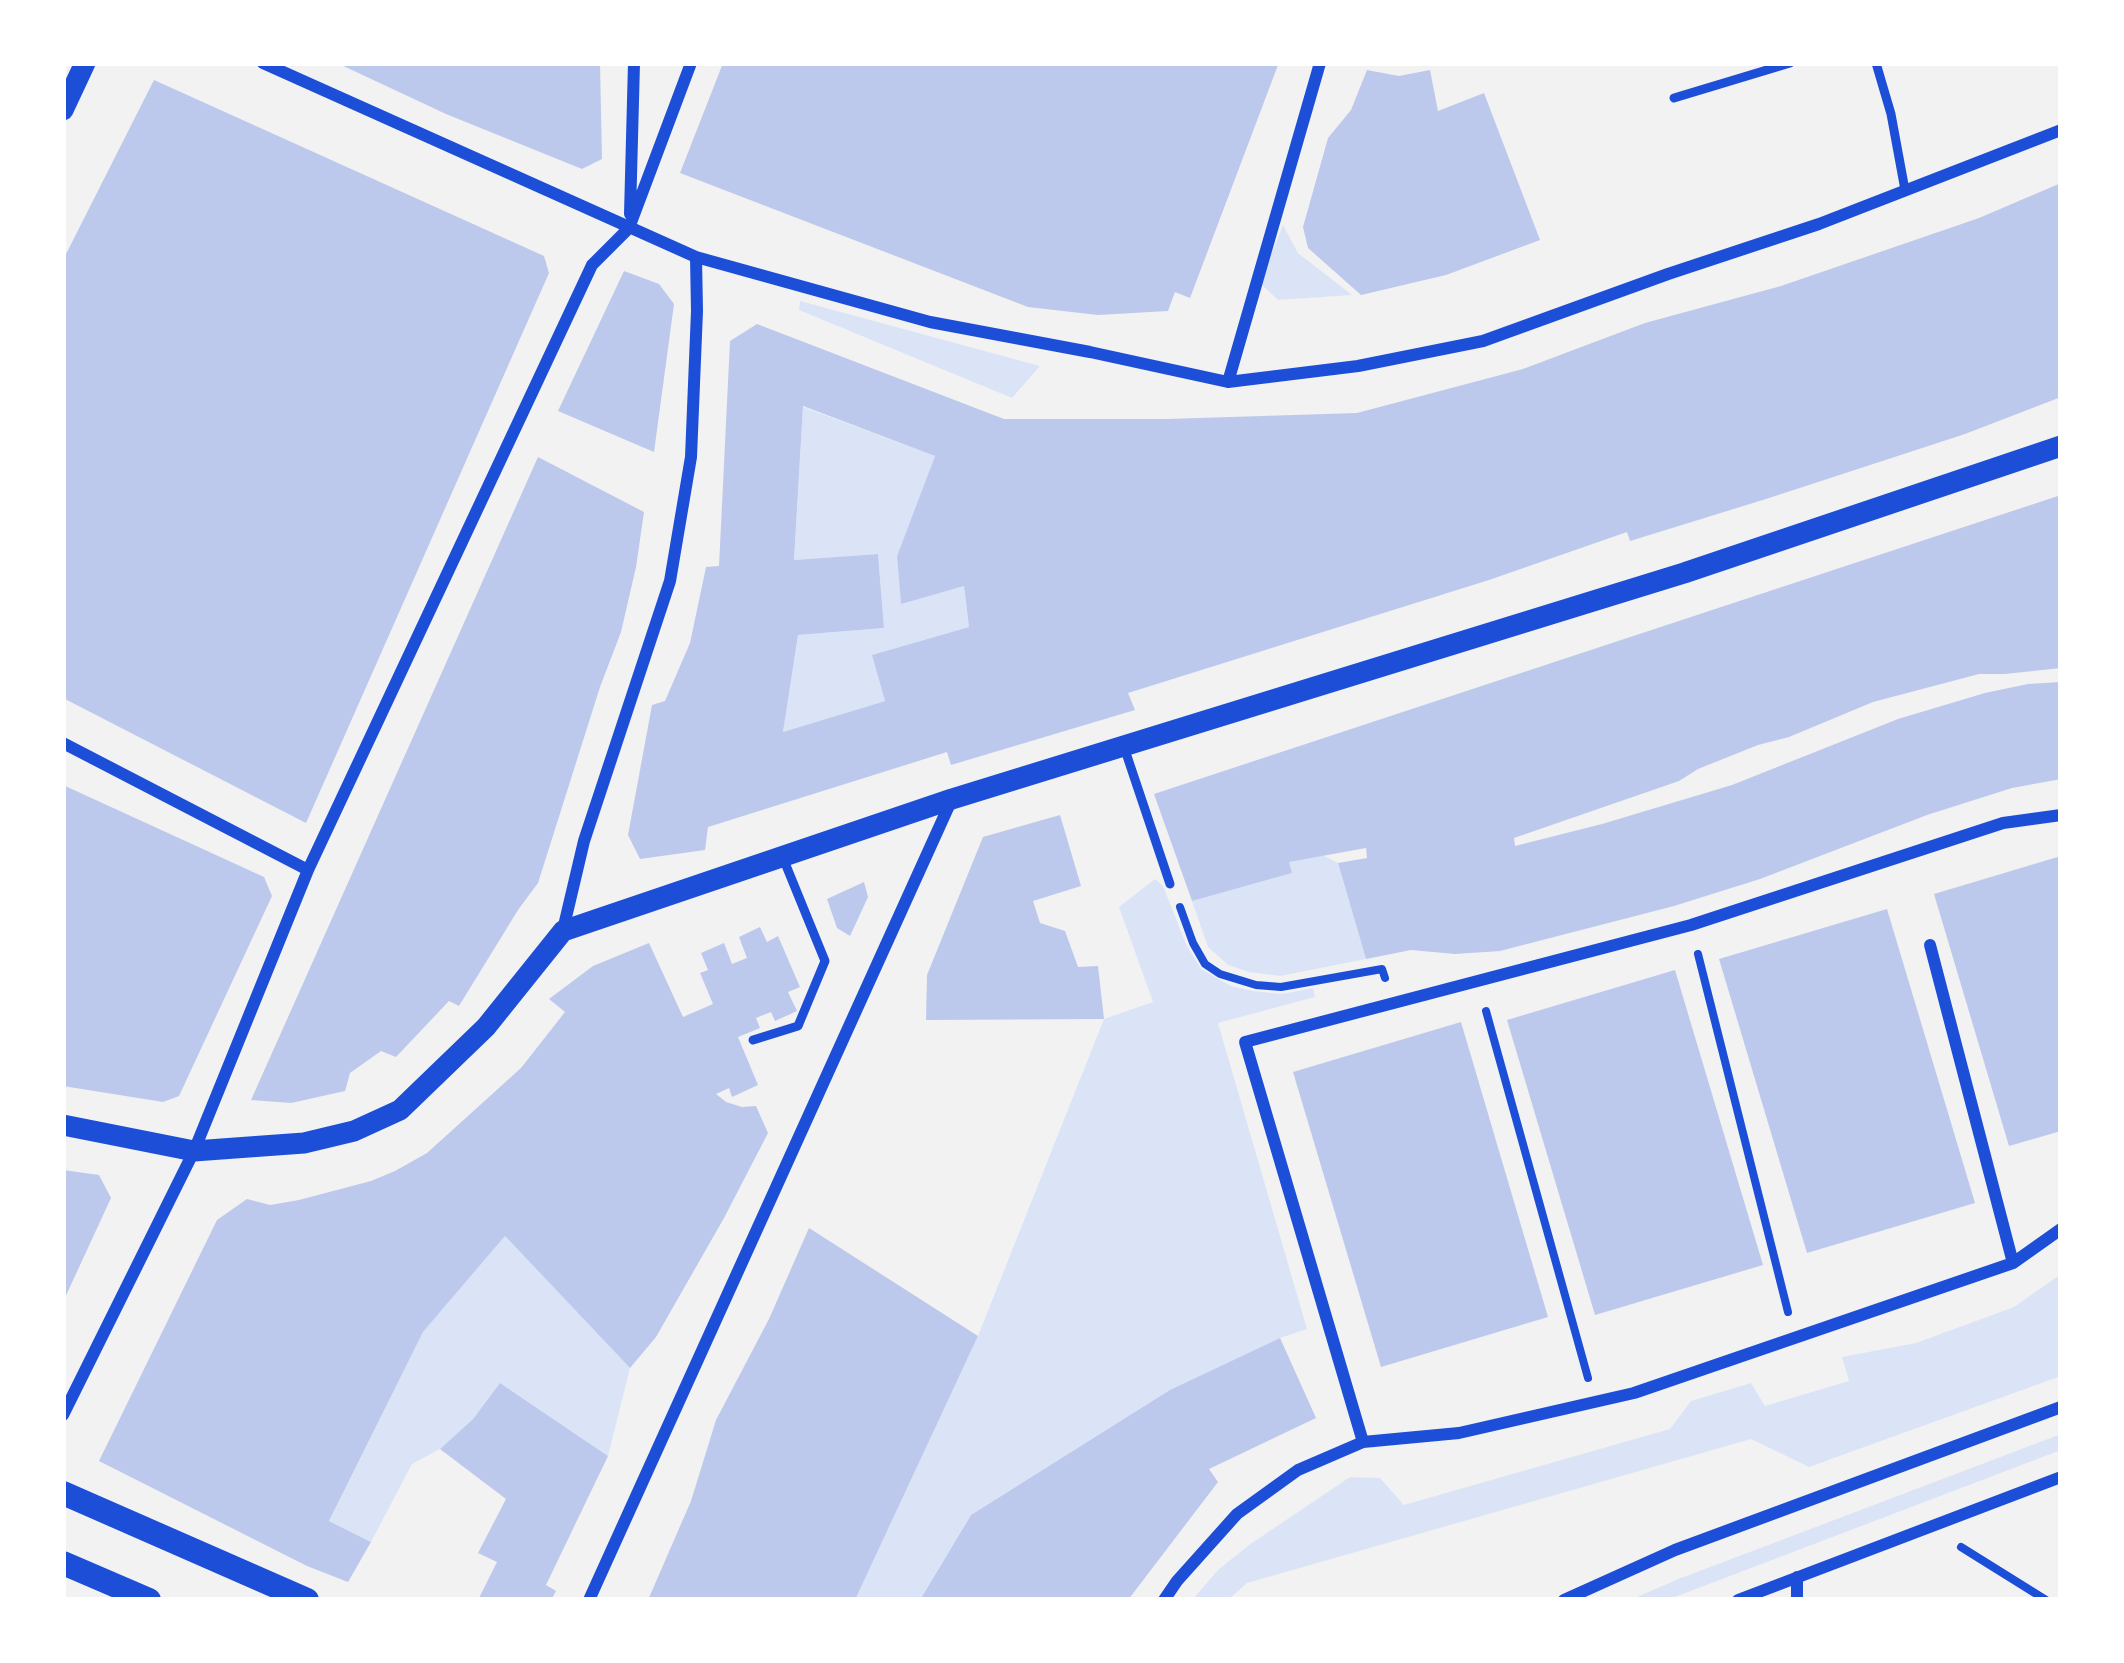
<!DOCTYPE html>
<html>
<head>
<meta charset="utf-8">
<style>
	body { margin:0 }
	#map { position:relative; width:2124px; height:1663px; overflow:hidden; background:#f2f2f2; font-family:"Fira Sans Condensed",sans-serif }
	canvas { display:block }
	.frame { position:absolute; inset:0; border:66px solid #fff; pointer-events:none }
</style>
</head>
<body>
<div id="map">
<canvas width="2124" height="1663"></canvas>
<div class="frame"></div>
</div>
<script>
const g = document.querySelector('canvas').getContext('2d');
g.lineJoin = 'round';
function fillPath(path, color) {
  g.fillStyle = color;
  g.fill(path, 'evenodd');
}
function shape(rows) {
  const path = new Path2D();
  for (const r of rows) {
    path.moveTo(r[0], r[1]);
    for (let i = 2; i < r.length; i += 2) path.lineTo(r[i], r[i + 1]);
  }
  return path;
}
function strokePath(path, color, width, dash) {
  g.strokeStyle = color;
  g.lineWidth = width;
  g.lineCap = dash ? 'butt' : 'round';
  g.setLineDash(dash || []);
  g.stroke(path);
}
fillPath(shape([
	[1283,225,1298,253,1352,295,1278,300,1260,283],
	[800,301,1040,366,1012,398,799,310],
	[803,407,935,456,897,556,901,603,964,586,969,627,873,655,885,701,783,732,798,635,884,628,878,554,794,560],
	[1321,854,1338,863,1366,959,1280,976,1249,972,1228,965,1208,947,1192,901,1291,873,1289,862],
	[1155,879,1163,886,1186,944,1201,969,1231,986,1253,991,1282,994,1313,988,1315,997,1218,1023,1307,1329,1280,1338,1171,1390,971,1515,920,1600,855,1600,978,1336,1104,1019,1153,1002,1119,907],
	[505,1236,630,1368,608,1456,500,1383,473,1419,440,1449,412,1464,371,1542,329,1521,423,1332],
	[2061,1274,2061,1376,1809,1467,1751,1439,1247,1583,1228,1600,1192,1600,1219,1569,1249,1545,1350,1477,1380,1478,1404,1505,1670,1429,1691,1401,1751,1383,1765,1406,1849,1381,1842,1357,1916,1343,2014,1307],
	[2061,1434,2061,1450,1667,1600,1630,1600,1676,1580]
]), '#dbe4f7');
fillPath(shape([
	[337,63,600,63,602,159,582,169,446,114],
	[723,63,1273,63,1278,65,1190,298,1175,292,1168,311,1098,315,1028,307,680,173],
	[1367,70,1399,76,1430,70,1438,111,1484,93,1540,240,1446,275,1361,295,1308,248,1303,227,1328,138,1351,110],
	[154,80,544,256,549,273,306,823,63,698,63,260],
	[2061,183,2061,397,1965,434,1766,499,1630,541,1627,532,1489,580,1128,693,1135,710,951,765,947,752,708,827,705,850,640,859,628,835,652,705,665,701,690,643,706,567,719,566,730,341,757,324,1004,419,1167,419,1357,413,1523,369,1645,323,1781,286,1979,218],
	[803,406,935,456,897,556,901,604,964,586,969,627,872,655,885,701,783,732,798,635,884,628,878,554,794,560],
	[624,271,659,284,674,304,654,452,558,411],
	[538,457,644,512,636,567,621,632,600,687,538,883,518,910,459,1006,449,1001,396,1057,381,1051,350,1073,345,1091,291,1103,251,1100],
	[2061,495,2061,668,2005,674,1979,674,1873,702,1789,737,1758,745,1698,769,1679,781,1514,838,1515,846,1602,824,1732,785,1898,719,1985,693,2028,684,2061,682,2061,779,2012,788,1927,815,1760,879,1674,906,1500,951,1455,954,1411,950,1366,959,1338,863,1367,858,1366,848,1289,862,1292,873,1192,901,1154,794],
	[63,785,264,877,272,896,179,1096,163,1102,63,1086],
	[1060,815,1081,886,1033,901,1040,923,1065,931,1078,967,1098,966,1104,1019,926,1020,927,975,983,837],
	[2061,856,2061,1131,2009,1146,1934,894],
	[864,882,868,897,850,936,837,928,827,899],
	[1887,909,1975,1203,1807,1253,1719,959],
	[760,927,767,942,778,936,800,987,788,992,797,1011,775,1021,771,1012,756,1018,760,1028,738,1037,758,1085,732,1097,729,1088,716,1094,726,1102,742,1107,756,1106,768,1133,724,1218,656,1337,630,1368,505,1236,423,1332,329,1521,371,1542,348,1582,307,1566,99,1461,217,1220,247,1199,270,1205,299,1200,371,1181,395,1171,427,1153,521,1068,565,1012,549,999,593,966,649,943,683,1017,713,1004,700,973,708,970,701,953,724,943,732,964,747,958,739,937],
	[1675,970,1763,1265,1595,1315,1507,1020],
	[1461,1022,1548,1317,1381,1367,1293,1072],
	[63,1170,99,1175,111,1198,63,1302],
	[809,1228,978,1336,855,1600,648,1600,691,1501,716,1420,769,1319],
	[1280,1338,1316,1418,1209,1469,1218,1482,1128,1600,920,1600,971,1515,1170,1390],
	[500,1383,608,1456,546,1585,556,1591,551,1600,478,1600,497,1562,478,1553,506,1499,440,1449,473,1419]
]), '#bdc9ec');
strokePath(shape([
	[1180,907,1193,943,1205,964,1220,974,1256,985,1281,987,1382,969,1385,978],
	[1698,954,1788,1312],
	[1486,1011,1588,1378],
	[1961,1547,2046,1600]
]), '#1d4ed8', 8);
strokePath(shape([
	[1876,63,1891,114,1905,190],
	[1674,98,1790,63],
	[1124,747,1170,884],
	[753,1040,798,1026,825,961,783,858]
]), '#1d4ed8', 9);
strokePath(shape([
	[263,63,696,257,930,322,1090,352,1228,382,1358,366,1483,341,1668,274,1819,224,2061,130],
	[630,214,634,63],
	[1228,382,1320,63],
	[63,743,308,870],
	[563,930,584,841,670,581,691,457,697,311,696,257],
	[1930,945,2013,1263],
	[63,1415,194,1151,308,870,592,265,629,228,691,63],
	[1363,1442,1245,1042,1691,925,2003,823,2061,815],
	[589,1600,952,799],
	[1164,1600,1177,1581,1237,1514,1298,1470,1363,1442,1459,1433,1634,1393,2013,1263,2061,1229],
	[1564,1600,1675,1550,2061,1407],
	[1738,1600,2061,1477],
	[1797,1600,1797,1577]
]), '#1d4ed8', 12);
strokePath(shape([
	[63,110,85,63],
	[63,1125,194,1151,304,1143,354,1131,400,1110,486,1027,563,931,952,799,1684,573,2061,446]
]), '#1d4ed8', 21);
strokePath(shape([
	[63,1493,307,1600],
	[63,1563,149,1600]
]), '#1d4ed8', 24);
</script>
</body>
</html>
